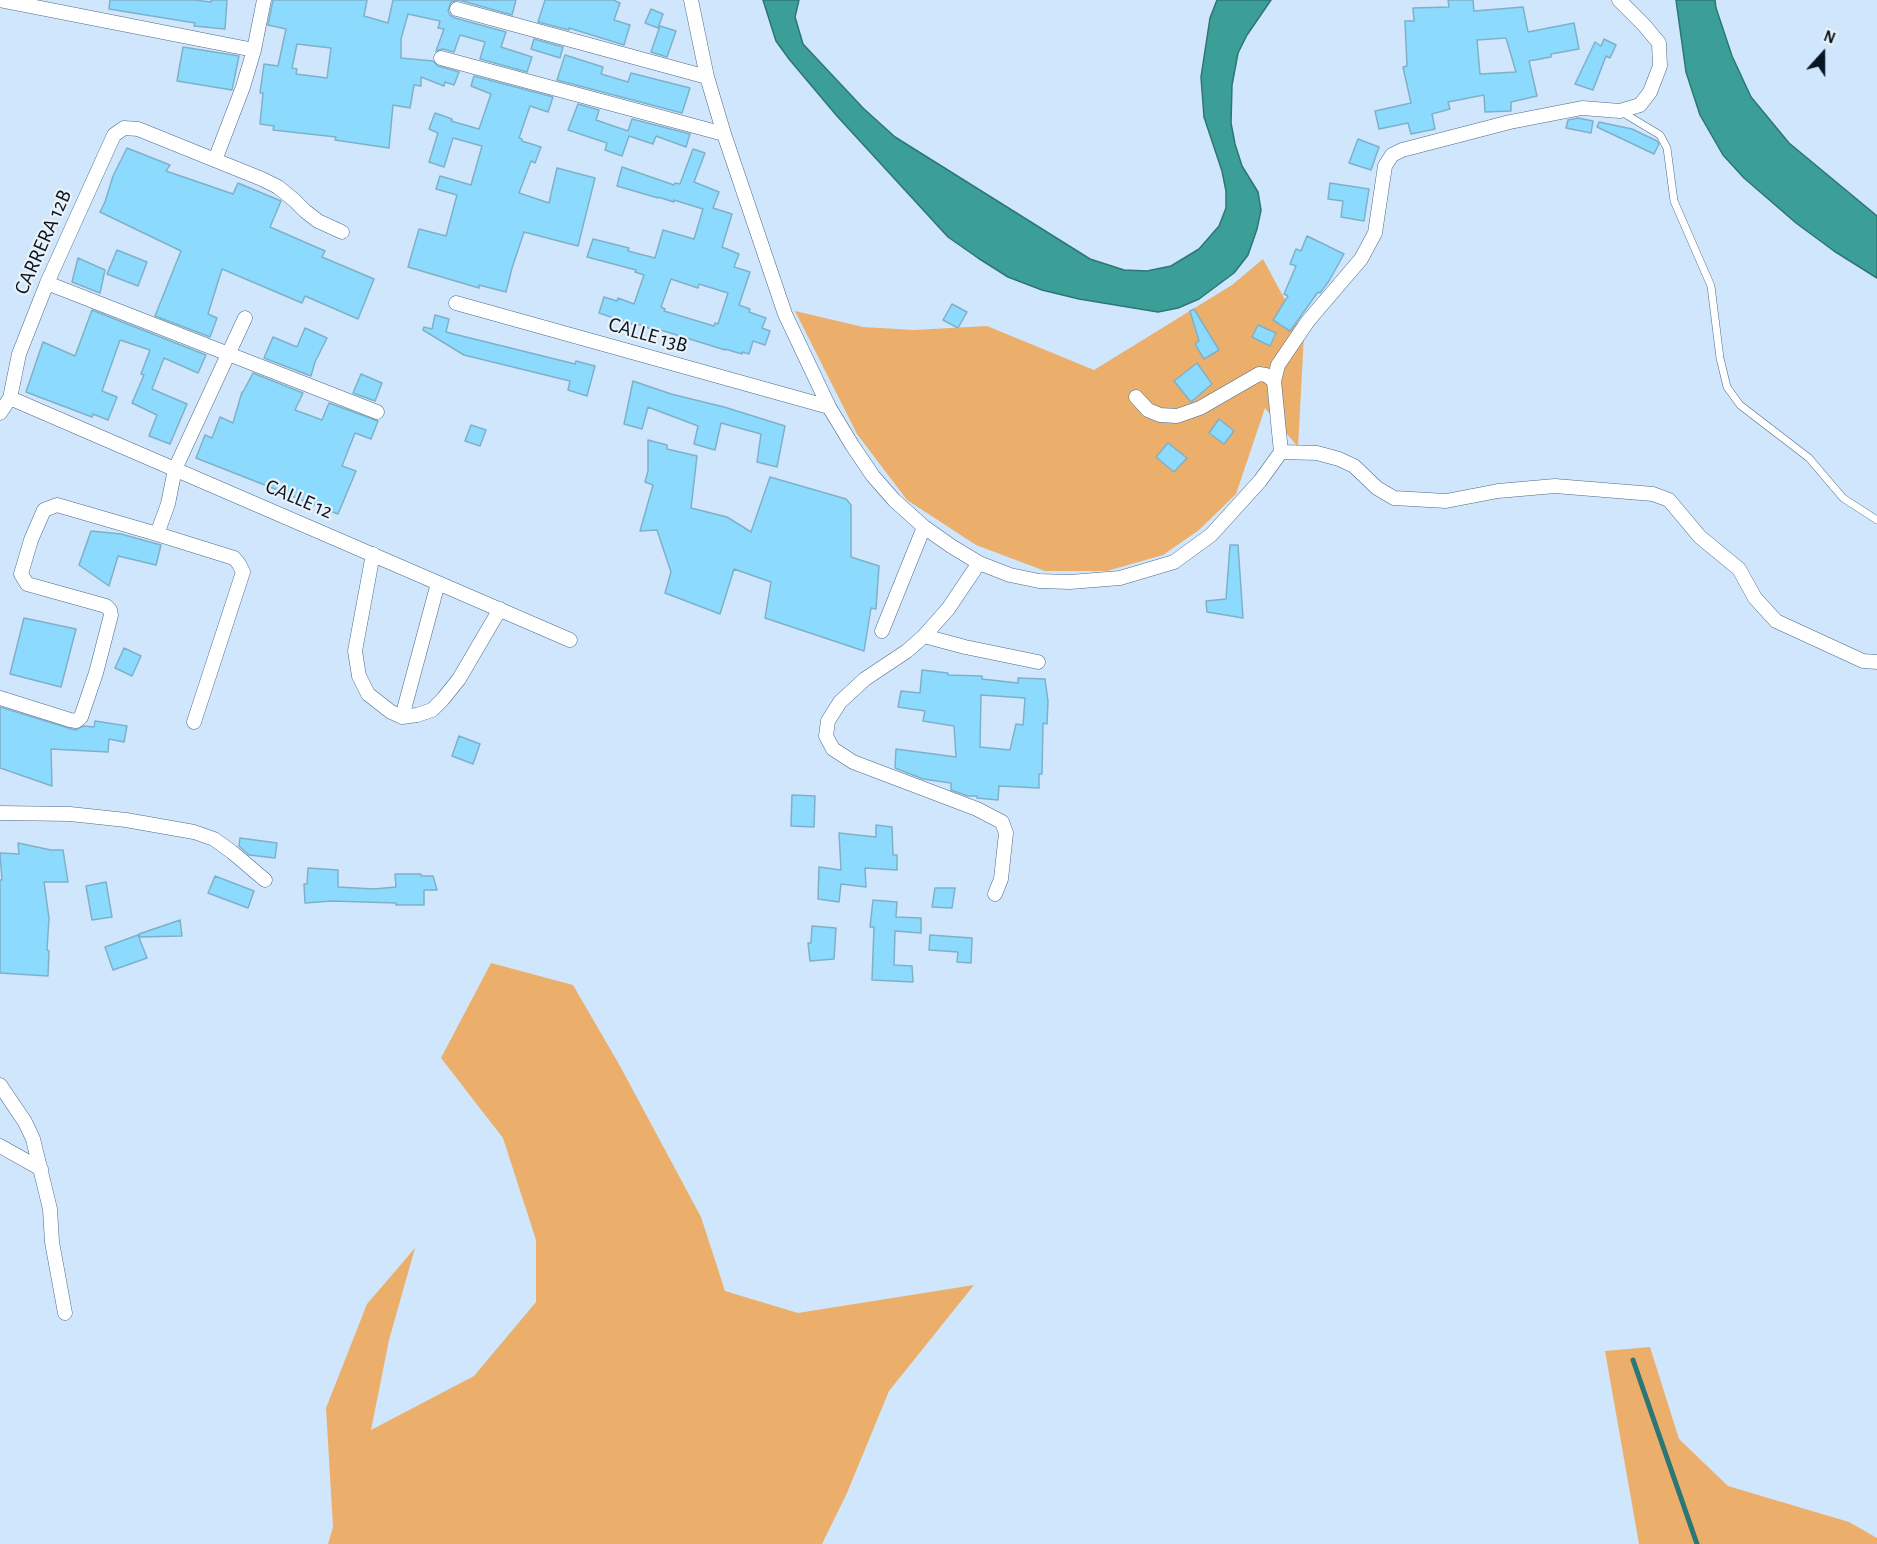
<!DOCTYPE html>
<html>
<head>
<meta charset="utf-8">
<style>
	body { margin:0 }
	#map { position:relative; width:1877px; height:1544px; overflow:hidden; background:#d0e6fc; font-family:"Alegreya Sans",sans-serif }
	canvas { display:block }
	.north { position:absolute; left:1793px; top:24px; width:60px; height:60px; -webkit-text-stroke:4px #eaf1f8; paint-order:stroke; rotate:21deg; font-size:16px; font-weight:700; line-height:24px; text-align:center; color:#081622 }
	.north::after { content:''; display:block; margin:auto; width:21px; height:27px; background:#081622; clip-path:polygon(50% 0,100% 100%,50% 72%,0 100%) }
</style>
</head>
<body>
<div id="map">
<canvas width="1877" height="1544"></canvas>
<div class="north">N</div>
</div>
<script>
const g = document.querySelector('canvas').getContext('2d');
g.lineJoin = 'round';
function fillPath(path, color) {
  g.fillStyle = color;
  g.fill(path, 'evenodd');
}
function shape(rows) {
  const path = new Path2D();
  for (const r of rows) {
    path.moveTo(r[0], r[1]);
    for (let i = 2; i < r.length; i += 2) path.lineTo(r[i], r[i + 1]);
  }
  return path;
}
function strokePath(path, color, width, dash) {
  g.strokeStyle = color;
  g.lineWidth = width;
  g.lineCap = dash ? 'butt' : 'round';
  g.setLineDash(dash || []);
  g.stroke(path);
}
function label(font, color, halo, rows, align = 'center') {
  g.font = font + ' "Alegreya Sans",sans-serif';
  g.lineWidth = 4.5;
  g.setLineDash([]);
  g.textBaseline = 'middle';
  g.strokeStyle = halo;
  g.fillStyle = color;
  for (const [text, x, y, turn = 0] of rows) {
    g.save();
    g.translate(x, y);
    g.rotate((+turn || 0) * Math.PI / 180);
    g.textAlign = isNaN(turn) ? turn : align;
    if (halo) g.strokeText(text, 0, 0);
    g.fillText(text, 0, 0);
    g.restore();
  }
}
fillPath(shape([
	[1263,259,1304,335,1298,447,1265,408,1236,494,1199,530,1163,555,1107,571,1045,571,976,545,907,500,857,434,795,311,863,327,914,330,987,326,1094,370,1232,285],
	[491,963,573,985,620,1066,701,1217,725,1291,798,1313,974,1285,889,1391,847,1493,822,1544,328,1544,333,1527,326,1408,367,1304,415,1248,389,1340,371,1430,474,1376,536,1302,536,1240,503,1138,441,1058],
	[1650,1347,1679,1439,1728,1486,1849,1522,1877,1538,1877,1544,1639,1544,1605,1351]
]), '#ebaf6b');
const water = shape([
	[763,0,799,0,795,17,803,44,863,108,895,137,1090,259,1124,270,1147,271,1171,266,1199,249,1219,226,1226,208,1226,191,1222,171,1204,117,1201,77,1210,18,1217,0,1271,0,1247,35,1238,53,1232,85,1231,123,1235,144,1242,166,1258,192,1261,210,1257,229,1248,255,1234,273,1199,299,1178,308,1158,312,1079,299,1042,290,1008,277,978,258,948,237,837,116,789,59,776,41,763,0],
	[1676,0,1715,0,1716,8,1732,56,1751,97,1789,143,1877,216,1877,278,1834,251,1796,223,1744,178,1723,155,1700,115,1686,72,1676,0]
]);
fillPath(water, '#3b9f98');
strokePath(water, '#2c7675', 1.5);
strokePath(shape([
	[1633,1360,1697,1544]
]), '#2c7675', 5);
const building = shape([
	[110,0,194,0,211,2,211,0,227,0,225,29,194,26,195,23,109,9,110,0],
	[273,0,367,0,364,16,388,23,393,0,516,0,512,15,459,0,451,2,448,11,450,15,455,18,506,32,501,47,532,57,527,72,480,59,485,42,460,35,454,52,443,49,436,51,444,29,438,28,440,21,408,14,401,39,401,58,433,61,438,66,459,72,454,85,445,82,444,86,421,77,421,86,414,85,410,108,393,105,389,148,335,140,336,137,273,130,274,126,260,124,263,93,260,93,264,64,278,66,286,29,268,25,273,0],
	[297,44,331,48,327,78,296,74,297,69,292,68,297,44],
	[545,0,613,0,620,3,614,20,630,25,624,45,569,28,569,30,538,22,545,0],
	[1448,0,1473,0,1474,11,1523,7,1528,32,1574,23,1579,49,1551,54,1551,57,1529,61,1537,96,1511,102,1511,111,1485,112,1484,95,1448,102,1450,109,1432,114,1435,129,1411,134,1408,123,1379,129,1375,111,1411,103,1403,67,1407,66,1405,21,1414,21,1413,8,1449,7,1448,0],
	[1506,38,1516,72,1480,74,1477,40,1506,38],
	[651,9,663,14,658,28,645,23,651,9],
	[660,26,676,31,667,57,651,52,660,26],
	[534,39,563,47,560,58,531,49,534,39],
	[1604,39,1616,45,1610,58,1606,56,1593,90,1575,84,1595,42,1601,46,1604,39],
	[183,47,239,56,232,90,177,81,183,47],
	[565,55,603,67,601,74,628,82,631,73,690,88,682,113,557,80,565,55],
	[474,76,553,97,548,112,530,106,519,138,522,139,522,141,541,147,535,163,531,161,519,193,549,203,557,168,595,178,578,246,524,232,512,268,506,292,479,285,479,288,408,267,419,229,446,236,457,195,436,189,440,176,471,185,482,146,453,138,444,167,429,162,438,133,429,129,435,113,452,119,451,121,479,129,491,94,471,86,474,76],
	[578,104,599,110,596,120,628,131,632,119,690,134,686,147,656,136,653,144,629,136,622,156,605,150,607,143,568,130,578,104],
	[1578,118,1593,121,1591,133,1566,128,1568,120,1578,118],
	[1599,122,1632,129,1657,141,1659,144,1654,154,1597,127,1599,122],
	[1358,139,1379,147,1371,170,1349,163,1358,139],
	[127,148,170,165,166,171,233,194,238,183,281,201,270,227,325,251,322,257,374,279,358,319,305,296,302,303,222,269,208,314,217,318,210,337,155,316,181,251,100,212,105,202,113,176,127,148],
	[693,149,705,153,694,182,719,192,713,208,732,214,722,247,739,254,734,267,750,272,739,305,750,309,749,312,766,318,762,328,770,331,765,345,753,341,749,354,742,352,742,354,725,349,725,350,651,327,651,329,638,324,638,326,599,313,604,297,617,301,618,298,634,304,644,275,635,272,636,270,587,257,593,239,629,248,628,251,655,258,663,230,694,239,703,209,674,200,674,202,658,197,658,198,617,186,622,167,674,185,675,183,680,184,693,149],
	[671,279,698,288,699,284,728,293,718,324,715,323,714,326,664,311,665,309,661,307,671,279],
	[1330,183,1369,189,1364,221,1341,217,1343,201,1328,199,1330,183],
	[1307,236,1344,254,1329,281,1320,293,1318,292,1290,331,1273,320,1288,296,1284,294,1296,266,1290,264,1296,249,1301,251,1307,236],
	[117,250,147,262,138,286,107,274,117,250],
	[78,258,105,270,100,293,72,282,78,258],
	[952,304,967,312,958,328,943,320,952,304],
	[1194,309,1219,350,1204,359,1195,344,1199,341,1190,311,1194,309],
	[92,310,206,355,198,373,164,358,152,389,187,404,170,444,149,436,157,415,132,403,144,375,141,374,150,350,120,340,102,391,117,397,108,420,93,414,92,417,26,392,43,342,75,356,92,310],
	[435,315,449,319,446,332,575,364,576,361,595,366,587,396,568,390,570,381,464,355,423,330,424,327,432,329,435,315],
	[1258,325,1276,333,1270,346,1252,337,1258,325],
	[305,328,327,338,315,362,311,376,264,358,273,337,297,347,305,328],
	[1197,363,1212,384,1191,402,1174,381,1197,363],
	[253,373,303,393,295,410,322,420,329,403,378,421,371,439,355,433,342,466,356,471,338,514,286,494,285,495,275,489,196,458,205,435,212,438,220,417,233,423,242,392,243,392,253,373],
	[361,374,382,383,375,401,353,393,361,374],
	[633,381,671,394,724,407,785,426,777,467,757,462,761,434,721,423,715,450,694,444,698,426,648,407,642,429,624,424,633,381],
	[1219,419,1234,431,1224,444,1209,433,1219,419],
	[471,425,486,430,480,446,465,441,471,425],
	[648,440,667,445,667,449,697,456,691,508,727,517,751,532,770,477,846,499,851,505,851,557,879,566,876,609,871,608,864,651,765,618,771,582,734,569,720,614,665,593,671,572,657,530,640,531,653,485,645,482,648,471,648,440],
	[1168,443,1187,458,1174,472,1156,457,1168,443],
	[91,531,121,534,161,545,156,565,118,556,109,586,79,565,91,531],
	[1230,545,1238,545,1243,618,1207,612,1206,601,1226,599,1230,545],
	[24,618,76,629,61,687,10,674,24,618],
	[124,648,141,656,132,676,115,668,124,648],
	[922,670,948,673,948,675,982,676,982,679,1018,683,1018,678,1045,679,1048,701,1047,724,1043,723,1042,774,1039,774,1039,788,999,786,998,800,977,798,977,796,968,796,951,790,951,783,923,779,895,768,896,749,956,757,954,726,923,721,925,711,898,707,901,691,920,693,922,670],
	[981,695,1025,698,1023,725,1016,724,1010,750,980,747,981,695],
	[0,707,75,730,84,726,94,727,95,721,127,726,124,742,109,739,108,752,51,749,52,786,0,768,0,707],
	[459,736,480,744,473,764,452,756,459,736],
	[792,795,815,796,814,827,791,826,792,795],
	[876,825,892,827,893,855,897,855,897,870,865,868,866,887,841,884,839,902,818,899,819,867,841,870,839,833,876,837,876,825],
	[240,838,277,843,275,858,249,855,239,846,240,838],
	[18,843,51,850,63,850,68,882,44,882,49,918,47,950,49,951,48,976,0,973,0,880,2,880,0,853,19,854,18,843],
	[308,868,338,870,338,887,374,889,396,887,395,874,421,874,421,876,433,876,437,890,424,890,424,905,396,905,396,903,332,901,305,903,304,884,307,884,308,868],
	[215,876,254,891,248,908,208,893,215,876],
	[106,882,112,917,92,920,86,886,106,882],
	[935,888,955,888,952,908,932,907,935,888],
	[873,900,897,902,896,917,921,918,921,933,895,931,894,965,912,966,913,982,872,980,874,927,870,927,873,900],
	[180,920,182,936,140,937,139,934,180,920],
	[812,926,836,928,834,959,810,961,808,943,811,943,812,926],
	[138,935,147,958,113,970,105,947,138,935],
	[930,935,972,938,971,963,957,962,958,952,929,950,930,935]
]);
fillPath(building, '#8cdbfe');
strokePath(building, '#7eb1c9', 1.5);
const service = shape([
	[1620,111,1660,135,1667,148,1674,201,1711,286,1720,358,1727,387,1740,405,1809,458,1843,498,1877,520]
]);
const minor = shape([
	[0,0,254,50],
	[691,0,707,77,724,134,785,314,829,407,852,445,873,476,894,500,924,527,951,546,979,563,1010,575,1039,581,1070,582,1120,578,1174,562,1211,535,1260,481,1281,452,1274,381,1278,365,1308,321,1361,259,1375,233,1385,166,1392,155,1402,150,1510,122,1582,108,1620,111,1640,105,1650,92,1660,66,1659,43,1644,25,1619,0],
	[457,9,707,77],
	[441,58,724,134],
	[215,160,243,87,254,50,264,0],
	[47,283,377,412],
	[456,303,829,407],
	[1136,397,1148,410,1160,415,1177,416,1200,408,1259,374,1266,375,1274,381],
	[10,398,570,640],
	[0,413,10,398,19,354,47,283,114,135,124,128,138,129,262,179,278,187,294,200,305,211,318,221,342,232],
	[1281,452,1317,453,1339,459,1354,466,1377,488,1394,498,1446,501,1498,491,1555,486,1653,494,1669,500,1700,537,1739,569,1755,598,1776,621,1863,661,1877,662],
	[157,534,234,558,239,564,243,572,194,722],
	[373,554,355,651,359,676,368,694,391,712,402,717,417,715,432,710,443,699,459,679,500,609],
	[979,563,948,609,924,636,907,651,865,679,840,702,828,721,826,736,833,749,853,762,977,809,1002,822,1006,833,1001,879,995,894],
	[882,631,924,527],
	[924,636,965,647,1038,662],
	[0,698,70,720,76,721,81,717,96,673,111,615,110,610,106,606,27,584,21,574,31,540,44,510,57,505,157,534,168,504,175,469,245,318],
	[402,717,438,583],
	[0,813,70,814,126,820,194,832,214,839,232,852,265,880],
	[0,1085,25,1122,33,1139,50,1209,52,1242,65,1313],
	[0,1146,41,1169]
]);
strokePath(service, '#4a6a8a', 8);
strokePath(minor, '#4a6a8a', 15);
strokePath(service, '#fff', 7);
strokePath(minor, '#fff', 14);
label('21px', '#081622', '#eaf1f8', [
	["CARRERA 12B",43,242,-66],
	["CALLE 13B",648,335,16],
	["CALLE 12",299,499,23]
]);
</script>
</body>
</html>
